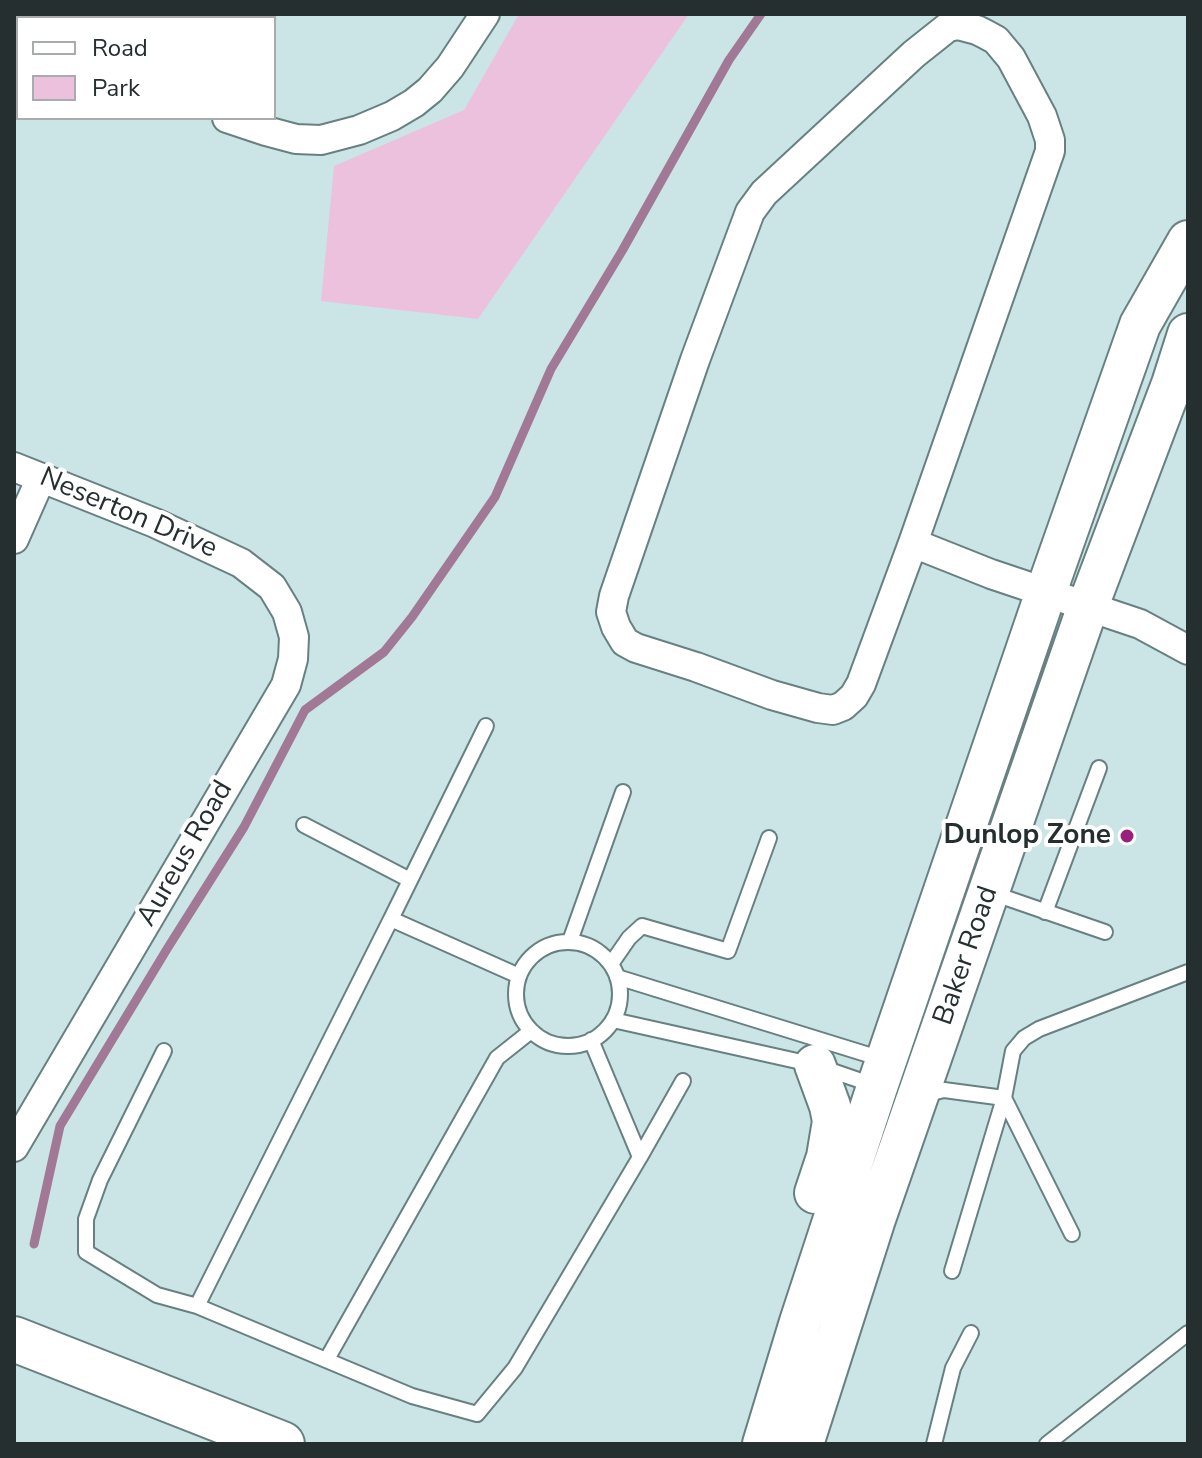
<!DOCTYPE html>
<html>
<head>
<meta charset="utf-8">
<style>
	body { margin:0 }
	#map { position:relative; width:1202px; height:1458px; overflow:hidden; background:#cbe5e6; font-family:"Nunito Sans",sans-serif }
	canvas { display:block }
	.frame { position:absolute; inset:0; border:16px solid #252f2f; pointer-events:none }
	.legend { position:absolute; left:16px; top:16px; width:260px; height:104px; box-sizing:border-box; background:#fff; border:2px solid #a8acac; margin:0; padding:10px 14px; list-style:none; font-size:24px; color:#252f2f }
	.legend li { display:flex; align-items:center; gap:16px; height:40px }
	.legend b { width:40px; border:2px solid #a8acac }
</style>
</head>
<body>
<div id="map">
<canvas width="1202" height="1458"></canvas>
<div class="frame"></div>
<ul class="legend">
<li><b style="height:10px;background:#fff"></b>Road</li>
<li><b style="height:22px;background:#ecc1de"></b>Park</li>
</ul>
</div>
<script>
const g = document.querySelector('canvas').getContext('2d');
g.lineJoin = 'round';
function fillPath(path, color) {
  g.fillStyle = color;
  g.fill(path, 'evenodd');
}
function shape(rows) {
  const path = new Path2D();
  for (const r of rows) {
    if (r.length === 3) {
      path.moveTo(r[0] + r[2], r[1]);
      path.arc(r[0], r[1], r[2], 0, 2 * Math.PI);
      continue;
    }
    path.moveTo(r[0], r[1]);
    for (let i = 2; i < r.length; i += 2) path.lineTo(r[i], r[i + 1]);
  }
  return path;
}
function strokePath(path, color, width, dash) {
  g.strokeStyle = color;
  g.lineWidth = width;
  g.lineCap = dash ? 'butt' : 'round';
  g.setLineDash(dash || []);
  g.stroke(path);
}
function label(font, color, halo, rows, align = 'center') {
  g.font = font + ' "Nunito Sans",sans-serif';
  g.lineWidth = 8;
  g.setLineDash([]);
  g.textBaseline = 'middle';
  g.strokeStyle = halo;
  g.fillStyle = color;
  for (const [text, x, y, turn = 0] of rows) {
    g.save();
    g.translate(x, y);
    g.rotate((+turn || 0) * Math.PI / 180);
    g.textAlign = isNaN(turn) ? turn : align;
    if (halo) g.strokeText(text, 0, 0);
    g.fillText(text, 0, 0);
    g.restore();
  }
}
fillPath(shape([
	[519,14,689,14,478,319,321,301,334,166,464,110]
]), '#ecc1de');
strokePath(shape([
	[34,1244,60,1126,167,949,244,827,305,710,384,652,412,617,495,497,551,369,622,251,729,60,761,14]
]), '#a27897', 9);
const service = shape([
	[304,825,410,880],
	[989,892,1105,932],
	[1045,912,1099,768],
	[391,919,486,726],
	[570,941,623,792],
	[568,994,52],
	[611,964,629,938,642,926,728,951,769,838],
	[617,977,882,1059],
	[613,1020,815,1065,876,1086],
	[164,1051,100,1180,86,1219,86,1252,157,1295,197,1306,412,1396,477,1414,515,1368,640,1157,591,1040],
	[923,1095,944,1090,1004,1098,1072,1234],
	[640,1157,683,1081],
	[952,1271,1004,1098,1013,1051,1024,1038,1039,1029,1188,972],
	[197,1306,391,919,519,976],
	[327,1359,497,1058,531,1031],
	[934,1444,953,1368,971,1333],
	[1047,1444,1188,1333]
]);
const minor = shape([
	[958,25,977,30,985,34,996,40,1011,58,1042,116,1050,140,1050,151,913,543,861,684,854,696,843,706,833,710,818,708,772,695,696,667,636,648,625,642,616,627,611,612,614,596,695,360,750,212,764,193,914,54,948,27,958,25],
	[14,34,18,35],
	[227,118,266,131,296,139,321,140,359,130,392,116,414,103,430,90,450,67,485,14],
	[14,467,155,523,241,563,272,587,287,612,294,637,293,659,286,685,14,1147],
	[14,539,41,478],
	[913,543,991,574,1140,624,1188,650]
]);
const secondary = shape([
	[815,1193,827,1157,833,1121,830,1106,815,1065],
	[763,1444,800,1322,877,1087,1046,592,1140,325,1188,241],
	[803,1444,875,1219,1088,606,1172,384,1188,334]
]);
const primary = shape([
	[14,1339,282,1444]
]);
strokePath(service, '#688081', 18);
strokePath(minor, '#688081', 32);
strokePath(secondary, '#688081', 44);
strokePath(primary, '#688081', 48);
strokePath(service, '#fff', 14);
strokePath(minor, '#fff', 28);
strokePath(secondary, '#fff', 40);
strokePath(primary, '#fff', 44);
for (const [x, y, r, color] of [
	[1127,836,8,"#97217d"]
]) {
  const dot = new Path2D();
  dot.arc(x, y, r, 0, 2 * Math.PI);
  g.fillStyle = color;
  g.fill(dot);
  strokePath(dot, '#fff', 3);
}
label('28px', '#252f2f', '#fff', [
	["Neserton Drive",128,514,23],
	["Aureus Road",186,854,-60],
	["Baker Road",967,956,-71]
]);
label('bold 28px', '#252f2f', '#fff', [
	["Dunlop Zone",1111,836]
], 'right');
</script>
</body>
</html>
